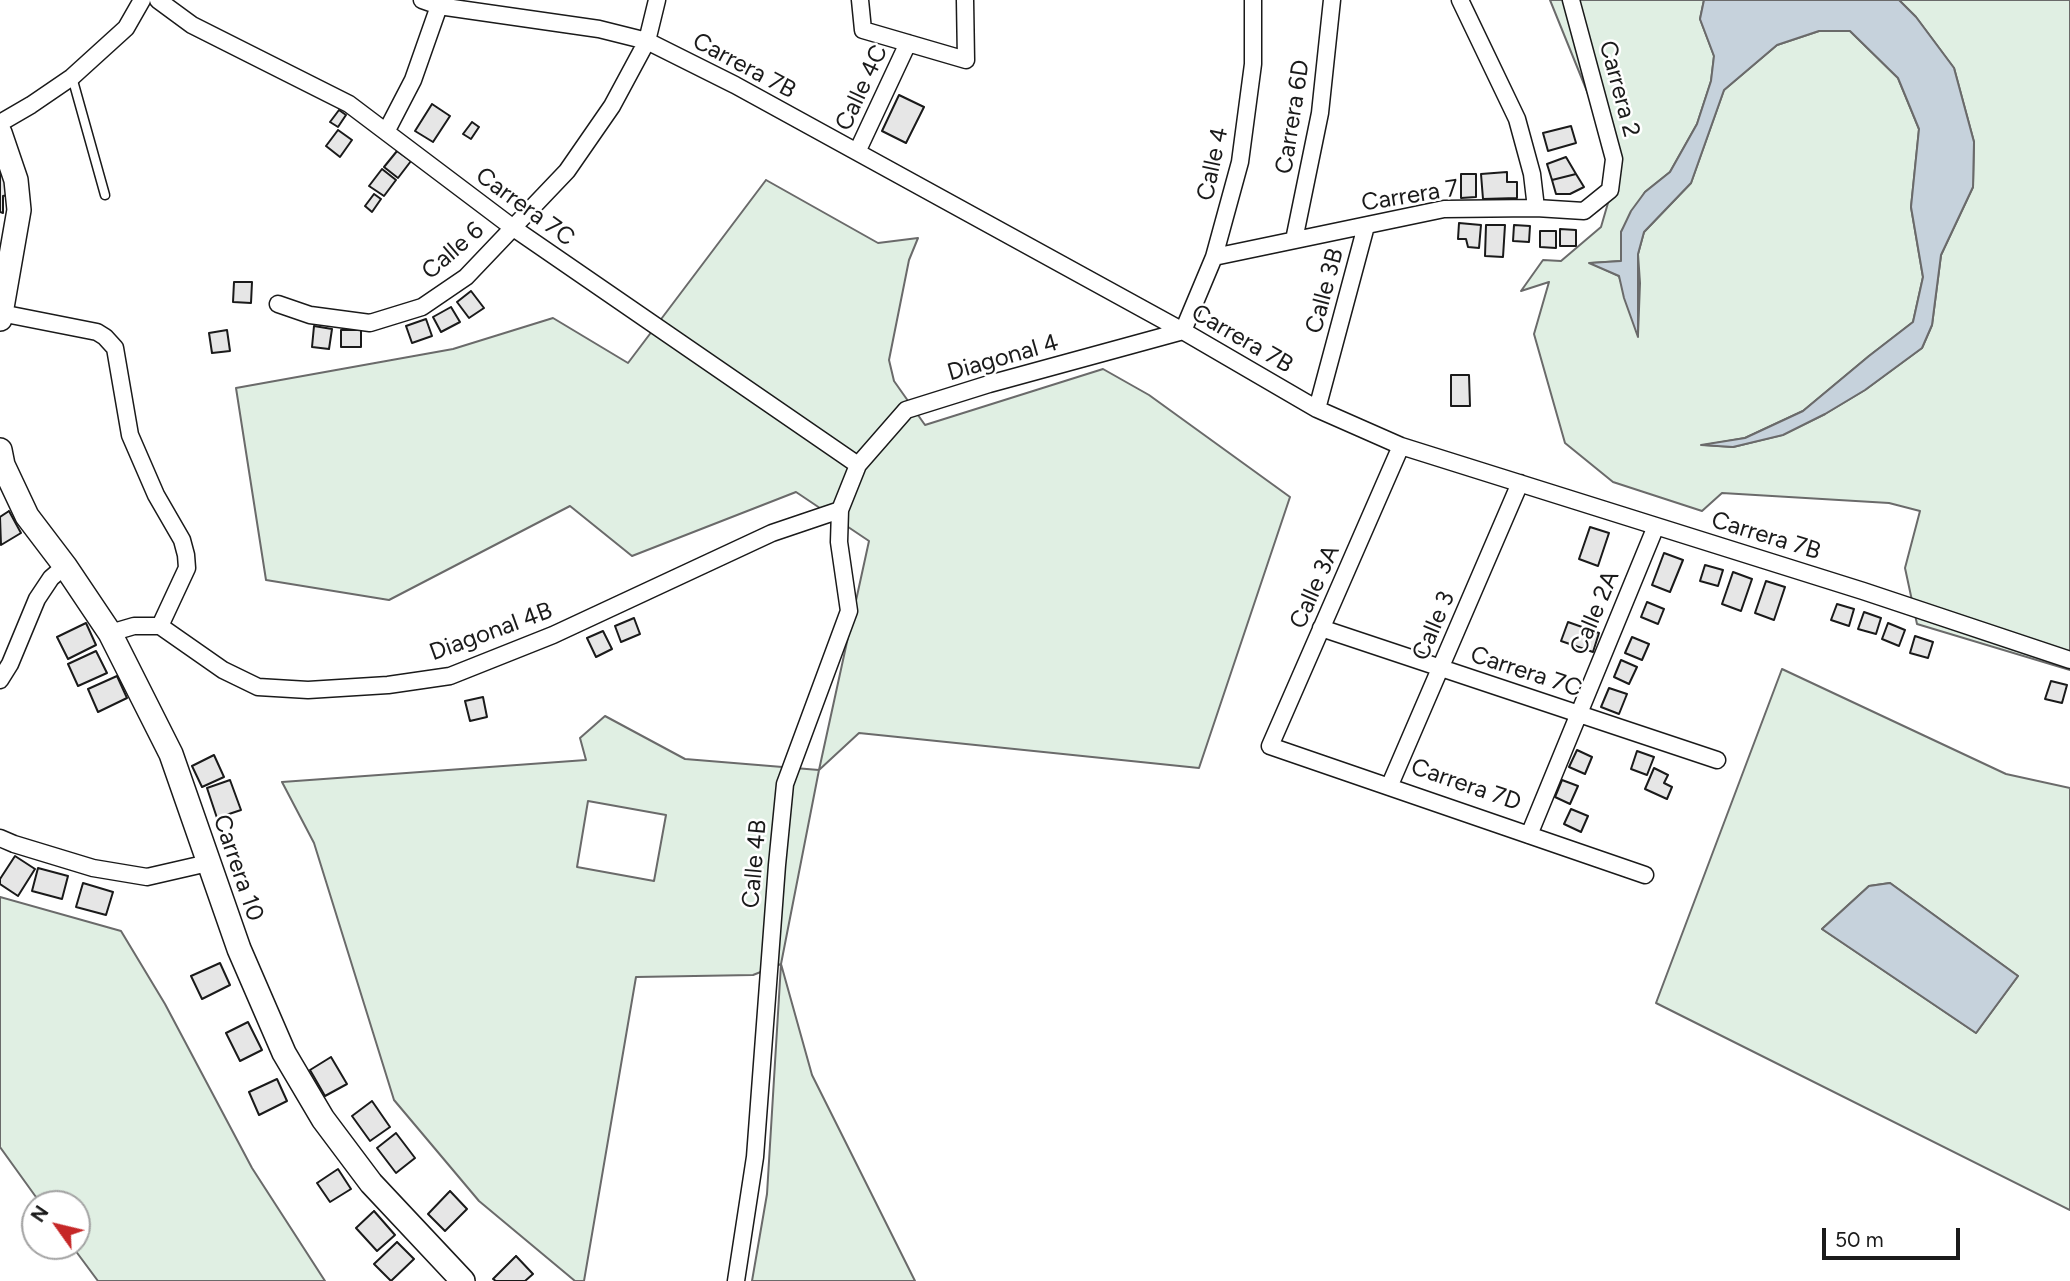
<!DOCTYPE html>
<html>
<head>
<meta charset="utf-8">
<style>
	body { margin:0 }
	#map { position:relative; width:2070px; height:1281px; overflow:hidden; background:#fff; font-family:Figtree,sans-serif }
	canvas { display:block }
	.north { position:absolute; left:21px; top:1190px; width:70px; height:70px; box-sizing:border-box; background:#fff; border:2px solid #a3a3a3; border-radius:50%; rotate:304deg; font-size:19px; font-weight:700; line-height:28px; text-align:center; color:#1a1a1a }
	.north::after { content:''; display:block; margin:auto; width:24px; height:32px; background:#c62828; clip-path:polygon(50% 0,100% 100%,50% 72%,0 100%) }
	.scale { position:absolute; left:1822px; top:1228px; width:138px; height:32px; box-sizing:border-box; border:4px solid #1a1a1a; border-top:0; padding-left:9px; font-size:21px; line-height:24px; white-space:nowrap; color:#1a1a1a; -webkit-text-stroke:5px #fff; paint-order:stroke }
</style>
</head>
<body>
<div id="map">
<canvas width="2070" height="1281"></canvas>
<div class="north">N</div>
<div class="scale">50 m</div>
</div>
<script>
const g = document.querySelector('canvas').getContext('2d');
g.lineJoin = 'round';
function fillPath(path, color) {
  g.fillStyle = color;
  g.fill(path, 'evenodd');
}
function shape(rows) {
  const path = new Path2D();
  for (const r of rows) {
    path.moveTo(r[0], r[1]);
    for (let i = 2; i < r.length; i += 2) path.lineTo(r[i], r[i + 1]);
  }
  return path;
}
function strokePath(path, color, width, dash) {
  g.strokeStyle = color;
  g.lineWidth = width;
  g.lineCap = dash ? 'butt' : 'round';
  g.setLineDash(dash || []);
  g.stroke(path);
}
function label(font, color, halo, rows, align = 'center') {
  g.font = font + ' Figtree,sans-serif';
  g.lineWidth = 5;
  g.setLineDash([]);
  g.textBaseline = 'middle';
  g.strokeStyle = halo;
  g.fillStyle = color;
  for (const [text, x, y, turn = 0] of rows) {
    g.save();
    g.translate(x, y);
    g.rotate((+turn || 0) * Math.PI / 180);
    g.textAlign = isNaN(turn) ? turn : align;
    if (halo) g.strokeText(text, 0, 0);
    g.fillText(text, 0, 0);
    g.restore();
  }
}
const green = shape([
	[1550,0,1704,0,1700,19,1714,56,1711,81,1697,124,1670,172,1645,192,1621,232,1621,261,1591,263,1619,276,1638,335,1640,283,1638,254,1644,232,1691,183,1724,90,1777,45,1819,31,1850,31,1898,78,1919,129,1911,207,1923,277,1913,322,1869,356,1803,411,1745,438,1705,445,1733,447,1782,435,1825,414,1865,390,1922,348,1932,325,1941,255,1973,187,1974,142,1954,68,1916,17,1899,0,2070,0,2070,670,1917,624,1905,568,1920,511,1889,503,1722,493,1702,511,1613,482,1565,443,1534,334,1549,282,1521,291,1543,260,1561,261,1601,227,1619,165,1597,116,1550,0],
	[766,180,878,243,918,238,909,260,889,360,894,381,925,425,1103,369,1149,395,1290,497,1199,768,859,733,819,770,781,964,812,1075,915,1281,752,1281,767,1194,781,964,753,975,636,977,584,1281,575,1281,479,1201,394,1100,314,843,282,782,586,760,580,738,605,716,685,759,819,770,869,541,796,492,632,556,570,506,389,600,266,580,236,388,453,349,553,318,628,363,766,180],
	[588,801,666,815,654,881,577,867,588,801],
	[1782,669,2006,774,2070,788,2070,1210,1656,1003,1782,669],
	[1890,883,2018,976,1976,1033,1822,929,1869,886,1890,883],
	[0,897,121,931,165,1004,252,1168,325,1281,98,1281,72,1246,77,1246,77,1204,41,1204,0,1147,0,897]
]);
fillPath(green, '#e0efe3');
strokePath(green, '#6a6a6a', 2);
const water = shape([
	[1704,0,1899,0,1916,17,1954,68,1974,142,1973,187,1941,255,1932,325,1922,348,1865,390,1825,414,1783,435,1733,447,1701,445,1745,438,1803,411,1869,356,1913,322,1923,277,1911,207,1919,129,1898,78,1850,31,1819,31,1777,45,1724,90,1691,183,1644,232,1638,254,1638,337,1624,298,1619,276,1589,263,1621,261,1621,232,1631,211,1645,192,1670,172,1697,124,1711,81,1714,56,1700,19,1704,0],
	[1890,883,2018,976,1976,1033,1822,929,1869,886,1890,883]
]);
fillPath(water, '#c6d2dc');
strokePath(water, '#6a6a6a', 2);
const building = shape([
	[899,95,924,107,906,143,882,131,899,95],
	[432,104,450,116,433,142,415,131,432,104],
	[339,110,346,115,338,127,330,122,339,110],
	[472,122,479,127,471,139,463,134,472,122],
	[1571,126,1576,143,1548,151,1543,133,1571,126],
	[338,130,352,140,340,157,326,146,338,130],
	[397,151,411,161,398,178,384,167,397,151],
	[1566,157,1576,174,1552,180,1547,164,1566,157],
	[382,169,396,180,384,196,369,186,382,169],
	[1507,172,1507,182,1517,182,1517,198,1483,199,1481,174,1507,172],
	[3,173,8,195,3,196,3,213,0,212,0,174,3,173],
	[1461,174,1476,174,1476,197,1461,198,1461,174],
	[1576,174,1584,187,1570,194,1556,194,1552,180,1576,174],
	[374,194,381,199,372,212,365,206,374,194],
	[1459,223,1481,225,1479,248,1468,247,1466,239,1458,239,1459,223],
	[1486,225,1505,225,1503,257,1485,256,1486,225],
	[1514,225,1530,226,1529,242,1513,241,1514,225],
	[1560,229,1576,230,1576,246,1560,246,1560,229],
	[1540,231,1556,231,1556,248,1540,247,1540,231],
	[234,282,252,282,251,303,233,302,234,282],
	[471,291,484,308,469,318,457,302,471,291],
	[451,307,460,322,441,332,433,317,451,307],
	[426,319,432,336,412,343,406,326,426,319],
	[314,326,332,329,329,349,312,347,314,326],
	[227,330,230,351,212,353,209,333,227,330],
	[341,330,361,330,361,347,341,347,341,330],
	[1451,375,1469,375,1470,406,1451,406,1451,375],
	[9,511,21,533,1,545,0,517,9,511],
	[1590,527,1609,533,1598,566,1579,559,1590,527],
	[1664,553,1683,560,1670,592,1652,585,1664,553],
	[1705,565,1723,570,1718,586,1700,581,1705,565],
	[1733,572,1752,579,1741,611,1722,604,1733,572],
	[1766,581,1785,587,1774,620,1755,613,1766,581],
	[1647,602,1664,609,1658,624,1641,617,1647,602],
	[1837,604,1854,609,1849,626,1831,620,1837,604],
	[1864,612,1881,618,1876,634,1858,629,1864,612],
	[634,618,640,634,621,642,615,626,634,618],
	[1568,622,1599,633,1593,652,1561,641,1568,622],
	[86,623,96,645,68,659,57,637,86,623],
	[1888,623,1905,630,1899,646,1882,639,1888,623],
	[603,631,612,649,596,657,587,638,603,631],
	[1915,636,1933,642,1928,658,1910,653,1915,636],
	[1632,637,1649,644,1642,660,1625,653,1632,637],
	[96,651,107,673,78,686,68,664,96,651],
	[1621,660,1637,667,1629,684,1614,677,1621,660],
	[117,676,127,698,98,712,88,689,117,676],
	[2051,681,2067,685,2062,703,2045,699,2051,681],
	[1609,688,1627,694,1619,714,1601,707,1609,688],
	[483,697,487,717,470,721,465,701,483,697],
	[1577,750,1592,757,1585,774,1569,767,1577,750],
	[1637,751,1654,757,1647,775,1631,769,1637,751],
	[214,755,224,777,202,787,192,766,214,755],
	[1654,768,1668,775,1664,783,1672,787,1667,799,1645,789,1654,768],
	[230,780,241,810,217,818,207,788,230,780],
	[1562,780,1578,786,1570,804,1555,797,1562,780],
	[1571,809,1588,816,1581,832,1564,824,1571,809],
	[15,856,35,869,18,896,0,884,0,879,15,856],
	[38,868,68,876,62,899,32,891,38,868],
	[83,883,113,892,106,915,76,907,83,883],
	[220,963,230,985,202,999,191,976,220,963],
	[248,1022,262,1050,240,1061,226,1033,248,1022],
	[331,1057,347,1084,325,1096,310,1070,331,1057],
	[277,1079,287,1101,259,1115,249,1092,277,1079],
	[372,1101,390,1127,370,1141,352,1116,372,1101],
	[396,1133,415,1158,396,1173,377,1148,396,1133],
	[338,1169,351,1189,330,1202,317,1183,338,1169],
	[450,1191,467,1209,445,1231,428,1214,450,1191],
	[374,1211,395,1235,377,1251,356,1228,374,1211],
	[397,1242,414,1259,391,1281,374,1264,397,1242],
	[516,1256,533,1274,525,1281,496,1281,493,1279,516,1256]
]);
fillPath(building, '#e6e6e6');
strokePath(building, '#1a1a1a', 2);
const lane = shape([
	[72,77,105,195]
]);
const street = shape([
	[158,0,192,25,349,104,512,227,858,465],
	[422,0,439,6,599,29,647,41,735,85,1183,331,1317,409,1401,446,1863,591,2070,660],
	[860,0,863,30,966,60,965,0],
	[1460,0,1517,119,1532,174,1536,208],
	[0,123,31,105,72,77,126,28,142,0],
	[386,132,413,80,439,6],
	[857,152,908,43],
	[1294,240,1320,113,1332,0],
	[1214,257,1444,209,1536,208,1584,211,1610,190,1614,159,1571,0],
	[278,304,310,315,370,323,422,307,466,277,567,171,612,106,647,41,657,0],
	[1,313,97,332,105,337,115,348,130,435,156,495,182,540,186,555,187,568,160,626],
	[1183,331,1214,257,1240,162,1253,64,1253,0],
	[1317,409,1366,226],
	[1401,446,1270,746,1645,875],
	[1321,628,1717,760],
	[110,633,134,626,160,626,223,670,258,687,308,690,388,685,450,676,553,635,772,533,840,510],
	[0,680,10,664,37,599,51,578,65,566],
	[1389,787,1520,483],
	[1529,835,1656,526],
	[0,838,14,844,93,868,147,877,208,863],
	[736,1281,755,1157,777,865,785,784,849,611,839,542,840,510,858,465,906,410,989,384,1183,331]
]);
const secondary = shape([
	[0,133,16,180,19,210,0,319],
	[0,450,3,465,27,516,65,566,110,633,171,754,239,949,284,1053,323,1119,371,1183,463,1281]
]);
strokePath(lane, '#1a1a1a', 11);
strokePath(street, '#1a1a1a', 19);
strokePath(secondary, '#1a1a1a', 26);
strokePath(lane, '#fff', 8);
strokePath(street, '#fff', 16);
strokePath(secondary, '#fff', 23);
label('24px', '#1a1a1a', '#fff', [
	["Carrera 7B",744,66,28],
	["Calle 4C",862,88,-65],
	["Carrera 2",1619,89,75],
	["Carrera 6D",1293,117,-81],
	["Calle 4",1213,164,-78],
	["Carrera 7",1410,196,-9],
	["Carrera 7C",525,207,36],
	["Calle 6",453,251,-41],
	["Calle 3B",1325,291,-75],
	["Carrera 7B",1242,339,30],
	["Diagonal 4",1003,358,-16],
	["Carrera 7B",1766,536,17],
	["Calle 3A",1315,587,-66],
	["Calle 2A",1595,613,-67],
	["Calle 3",1434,626,-67],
	["Diagonal 4B",491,632,-20],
	["Carrera 7C",1526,672,18],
	["Carrera 7D",1466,785,19],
	["Calle 4B",755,864,-85],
	["Carrera 10",238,868,71]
]);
</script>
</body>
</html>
